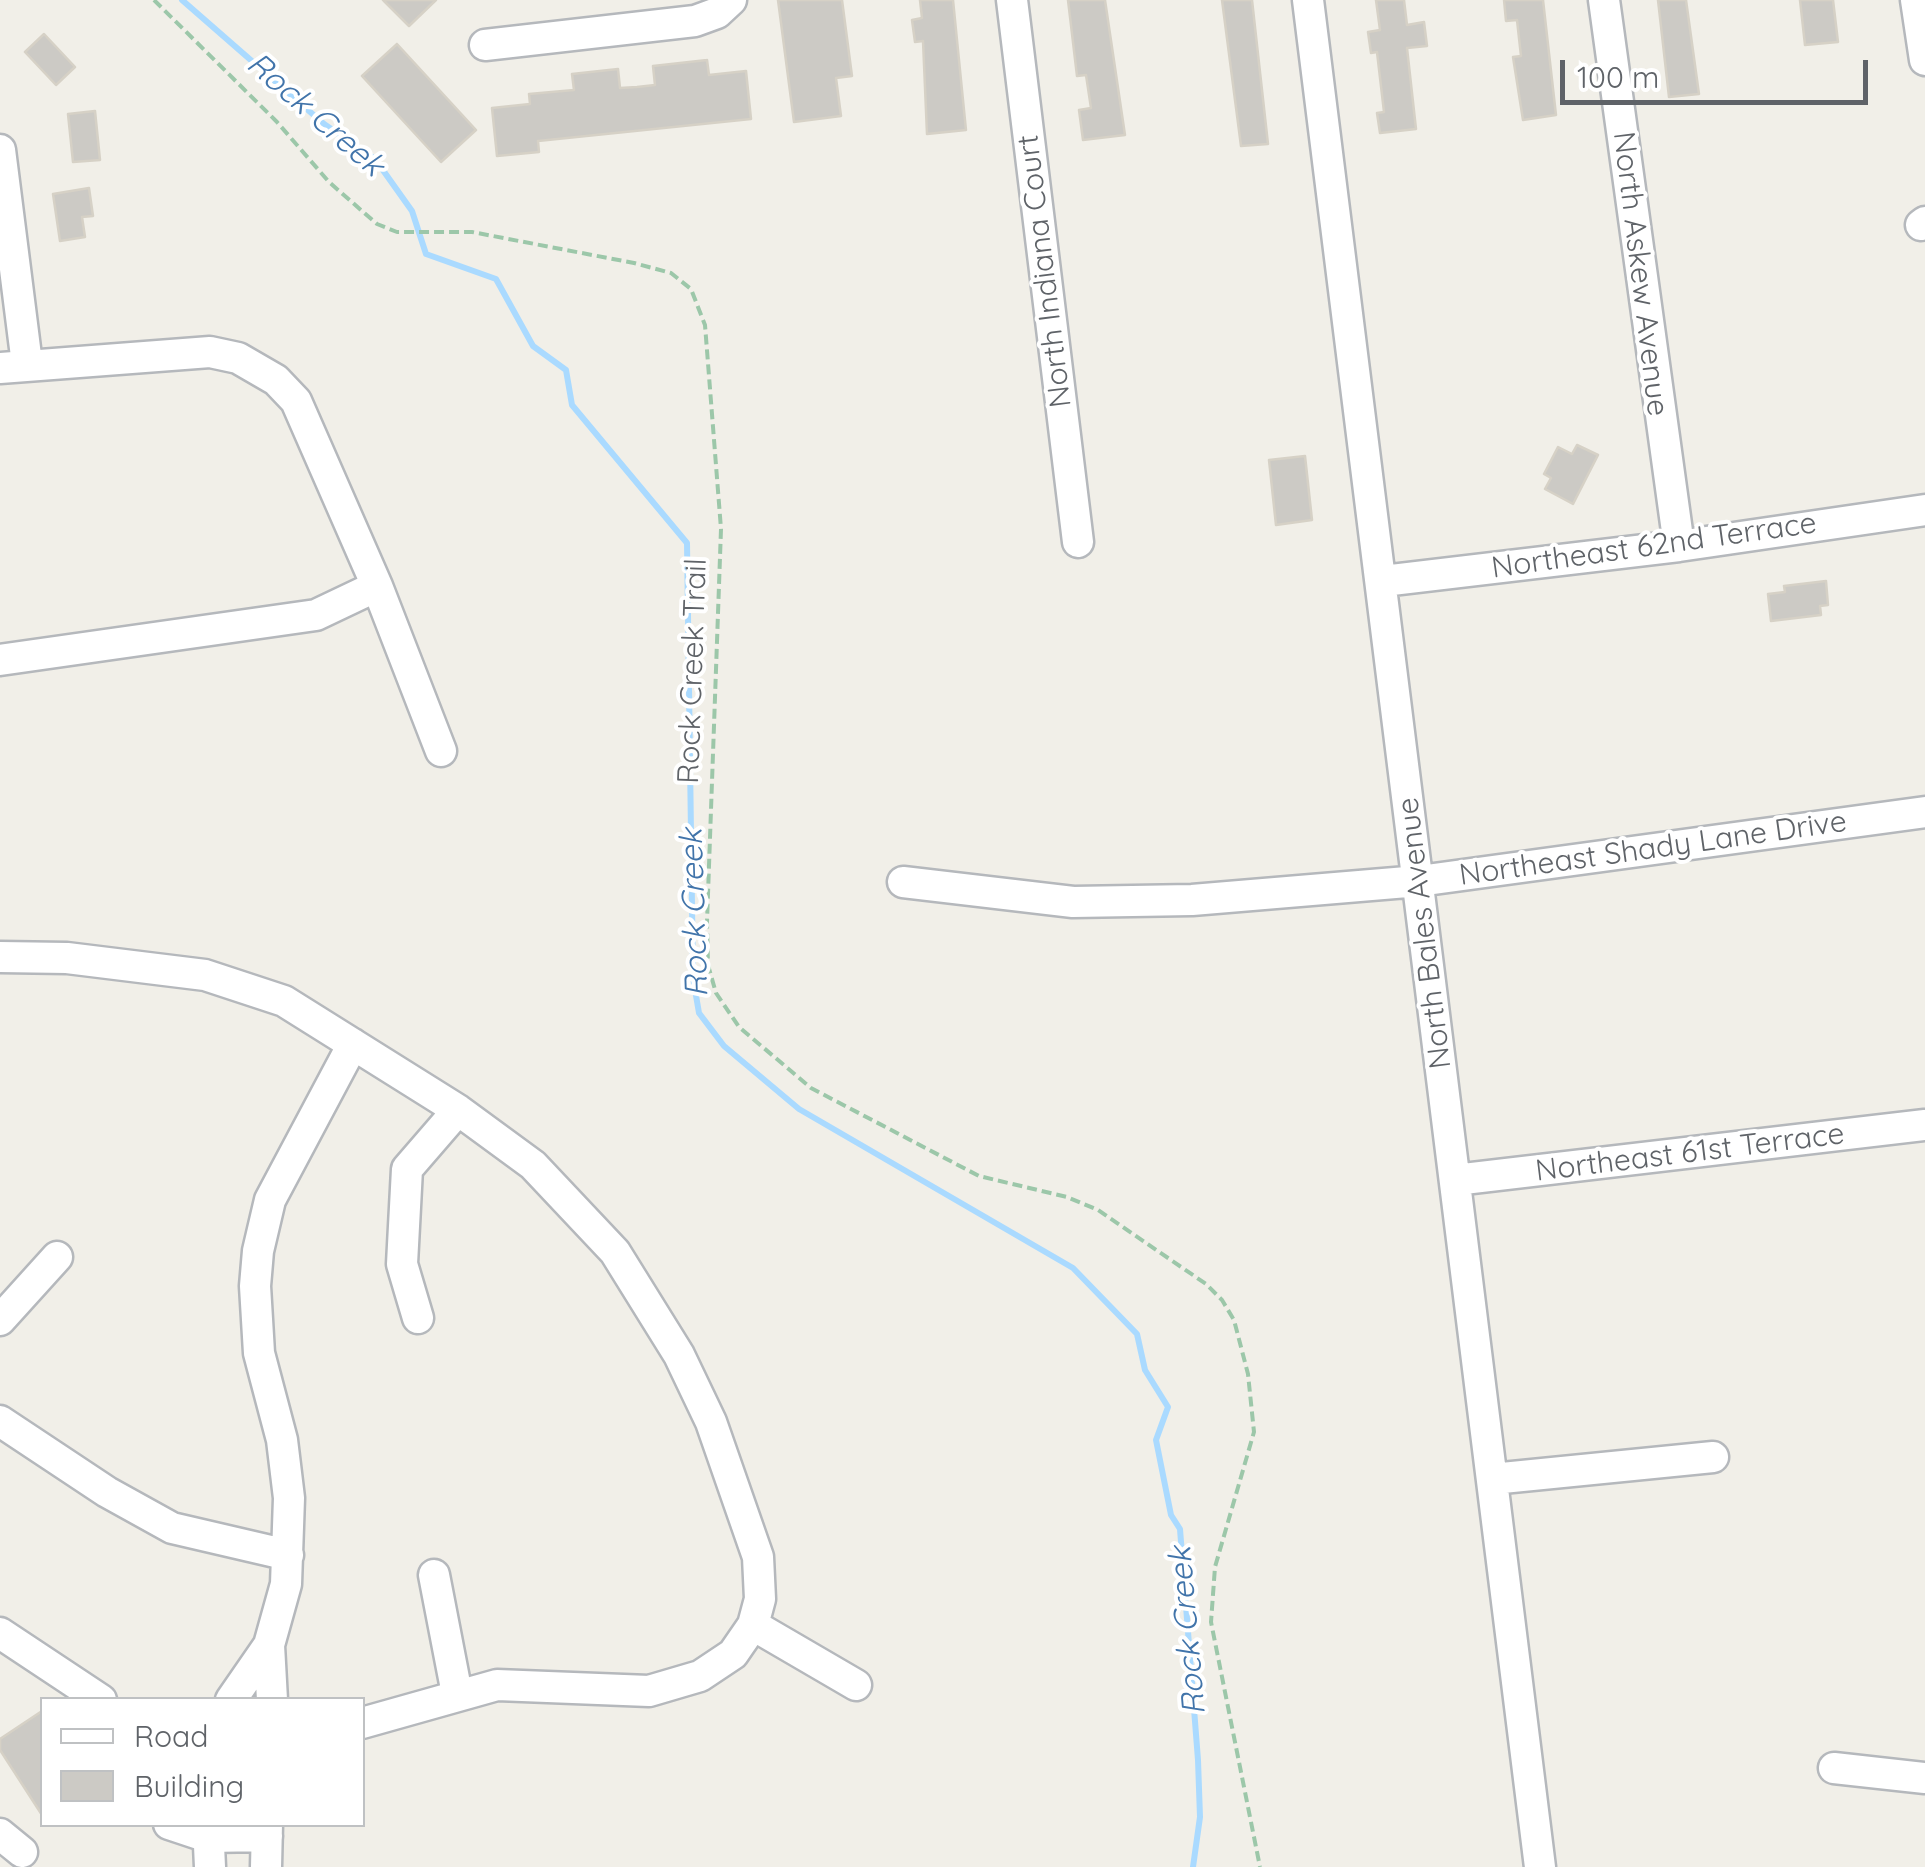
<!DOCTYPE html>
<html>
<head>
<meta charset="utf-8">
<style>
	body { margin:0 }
	#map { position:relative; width:1925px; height:1867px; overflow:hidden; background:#f1efe8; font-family:Quicksand,sans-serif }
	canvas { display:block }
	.legend { position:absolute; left:40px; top:1697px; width:325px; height:130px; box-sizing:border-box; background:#fff; border:2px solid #bfc1c3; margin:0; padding:12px 18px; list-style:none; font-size:30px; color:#5f6368 }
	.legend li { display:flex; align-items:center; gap:20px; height:50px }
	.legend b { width:50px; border:2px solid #bfc1c3 }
	.scale { position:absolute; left:1560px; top:60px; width:308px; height:45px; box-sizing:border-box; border:5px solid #5f6368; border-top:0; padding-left:12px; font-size:30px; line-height:35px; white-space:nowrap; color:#5f6368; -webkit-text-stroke:8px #fff; paint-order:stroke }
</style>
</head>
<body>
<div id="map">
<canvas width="1925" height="1867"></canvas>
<ul class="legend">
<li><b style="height:12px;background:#fff"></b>Road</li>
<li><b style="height:28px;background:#cccac5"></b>Building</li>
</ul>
<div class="scale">100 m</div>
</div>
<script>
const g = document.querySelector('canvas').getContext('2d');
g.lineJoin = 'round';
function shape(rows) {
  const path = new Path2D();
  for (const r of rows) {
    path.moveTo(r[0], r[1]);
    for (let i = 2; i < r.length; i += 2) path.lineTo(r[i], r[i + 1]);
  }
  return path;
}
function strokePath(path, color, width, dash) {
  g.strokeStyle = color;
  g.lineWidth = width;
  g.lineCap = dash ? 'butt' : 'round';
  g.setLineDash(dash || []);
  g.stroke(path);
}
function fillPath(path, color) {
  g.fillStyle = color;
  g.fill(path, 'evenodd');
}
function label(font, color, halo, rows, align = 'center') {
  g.font = font + ' Quicksand,sans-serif';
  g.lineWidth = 8;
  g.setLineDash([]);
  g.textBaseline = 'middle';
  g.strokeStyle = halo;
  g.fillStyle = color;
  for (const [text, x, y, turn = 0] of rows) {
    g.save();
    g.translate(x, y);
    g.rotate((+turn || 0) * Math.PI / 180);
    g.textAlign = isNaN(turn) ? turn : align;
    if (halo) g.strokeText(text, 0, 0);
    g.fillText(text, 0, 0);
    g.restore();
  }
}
strokePath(shape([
	[182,0,324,124,375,159,412,211,426,254,496,279,533,346,566,370,572,405,687,543,693,978,699,1013,724,1046,799,1109,1073,1268,1137,1334,1145,1370,1168,1407,1156,1440,1171,1515,1180,1529,1198,1760,1200,1817,1193,1867]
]), '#aadaff', 6);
const building = shape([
	[383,0,436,0,409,26,383,0],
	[778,0,842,0,852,76,836,78,841,116,794,122,778,0],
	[920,0,953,0,966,130,927,134,923,41,915,42,912,20,922,18,920,0],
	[1068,0,1105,0,1125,135,1083,140,1079,110,1091,108,1086,75,1077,76,1068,0],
	[1222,0,1252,0,1268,144,1241,146,1222,0],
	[1376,0,1404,0,1407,25,1424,22,1427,46,1407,48,1416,129,1380,133,1377,113,1384,112,1377,52,1371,53,1368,32,1380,30,1376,0],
	[1504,0,1543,0,1556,115,1523,120,1513,57,1521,56,1517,20,1506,21,1504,0],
	[1658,0,1686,0,1699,94,1669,97,1658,0],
	[1800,0,1833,0,1838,42,1805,45,1800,0],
	[44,34,75,67,56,85,25,52,44,34],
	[397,44,476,130,441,162,362,76,397,44],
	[707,60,709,75,746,71,751,119,538,141,539,152,497,156,492,108,530,104,529,94,574,90,572,74,618,69,620,88,637,87,655,85,653,66,707,60],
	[95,111,100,160,73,162,68,114,95,111],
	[89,188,93,216,82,217,85,237,60,241,53,194,89,188],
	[1577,445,1598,455,1573,504,1545,489,1551,478,1544,474,1558,447,1572,454,1577,445],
	[1305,456,1312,520,1276,525,1269,460,1305,456],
	[1826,581,1828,605,1820,606,1821,615,1771,621,1768,594,1785,592,1784,586,1826,581],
	[42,1711,42,1815,0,1750,0,1739,42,1711]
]);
fillPath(building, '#cccac5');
strokePath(building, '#d6d1c6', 2.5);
const minor = shape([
	[1012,0,1078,542],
	[1308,0,1540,1867],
	[1604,0,1679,546],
	[1916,0,1925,60],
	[485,45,695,21,717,13,731,0],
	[0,150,27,364],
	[1921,225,1925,222],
	[0,368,210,352,238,358,276,380,296,401,377,586,441,751],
	[1383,581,1679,546,1925,510],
	[0,660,316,615,377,586],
	[903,882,1073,902,1192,900,1419,881,1925,812],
	[0,957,67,958,205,975,284,1001,458,1110,533,1165,615,1252,679,1355,711,1422,758,1557,760,1599,753,1625,733,1654,700,1676,649,1691,497,1685,362,1723],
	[1455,1180,1925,1125],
	[418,1318,402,1264,407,1169,458,1110],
	[0,1320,57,1257],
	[0,1421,107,1492,172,1528,288,1555],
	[1492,1479,1713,1457],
	[434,1575,457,1694],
	[753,1625,856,1685],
	[0,1633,101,1700],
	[231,1700,269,1645],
	[272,1700,269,1645,286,1584,289,1498,282,1440,259,1353,255,1286,258,1251,270,1200,353,1044],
	[1834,1768,1925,1778],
	[169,1824,208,1837,267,1836],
	[208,1824,210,1867],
	[0,1834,22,1852],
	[266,1867,267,1824]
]);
strokePath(minor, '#b5b8bc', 35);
strokePath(shape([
	[154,0,277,122,329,182,377,224,397,232,472,232,634,263,671,273,691,289,705,325,721,529,707,922,708,965,716,993,739,1027,811,1088,979,1176,1067,1197,1098,1210,1206,1284,1222,1300,1234,1320,1248,1374,1254,1432,1215,1567,1211,1622,1260,1867]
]), '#9cc7a9', 4, [10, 5]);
strokePath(minor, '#fff', 30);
label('30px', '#5f6368', '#fff', [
	["North Indiana Court",1045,271,-97],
	["North Askew Avenue",1640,274,83],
	["Northeast 62nd Terrace",1654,546,-8],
	["Rock Creek Trail",693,671,-88],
	["Northeast Shady Lane Drive",1653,849,-8],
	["North Bales Avenue",1425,933,-97],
	["Northeast 61st Terrace",1690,1153,-7]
]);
label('italic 32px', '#4174aa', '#fff', [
	["Rock Creek",315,115,41],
	["Rock Creek",695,913,-92],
	["Rock Creek",1188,1631,-95]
]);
</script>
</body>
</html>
